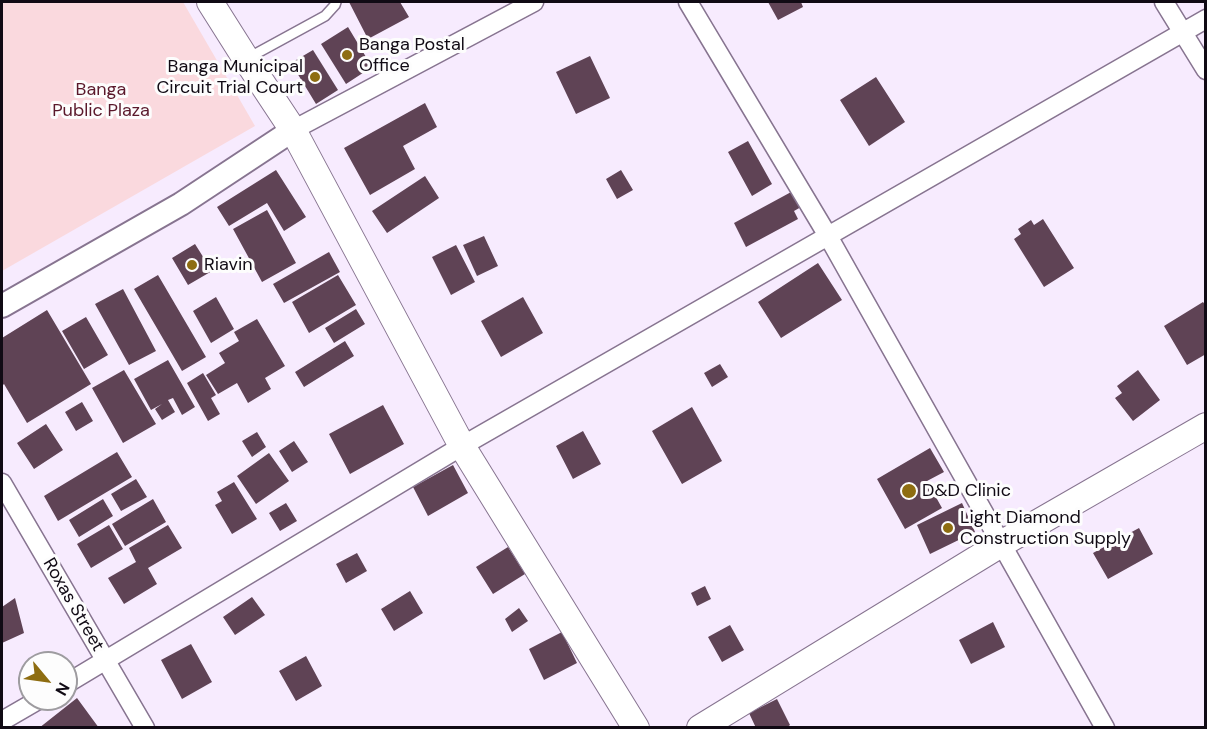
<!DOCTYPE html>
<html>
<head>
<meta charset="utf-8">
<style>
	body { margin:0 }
	#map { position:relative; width:1207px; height:729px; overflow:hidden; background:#f7ebfe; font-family:"DM Sans",sans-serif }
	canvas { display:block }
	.frame { position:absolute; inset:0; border:3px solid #100a14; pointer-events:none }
	.north { position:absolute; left:18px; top:651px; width:60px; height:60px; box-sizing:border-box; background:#fdfdfd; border:2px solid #9e9ca0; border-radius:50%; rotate:119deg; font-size:16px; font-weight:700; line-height:24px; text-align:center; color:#100a14 }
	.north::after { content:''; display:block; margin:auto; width:21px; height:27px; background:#8e6d11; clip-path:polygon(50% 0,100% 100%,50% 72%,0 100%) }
</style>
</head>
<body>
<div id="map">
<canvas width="1207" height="729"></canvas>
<div class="frame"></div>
<div class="north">N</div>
</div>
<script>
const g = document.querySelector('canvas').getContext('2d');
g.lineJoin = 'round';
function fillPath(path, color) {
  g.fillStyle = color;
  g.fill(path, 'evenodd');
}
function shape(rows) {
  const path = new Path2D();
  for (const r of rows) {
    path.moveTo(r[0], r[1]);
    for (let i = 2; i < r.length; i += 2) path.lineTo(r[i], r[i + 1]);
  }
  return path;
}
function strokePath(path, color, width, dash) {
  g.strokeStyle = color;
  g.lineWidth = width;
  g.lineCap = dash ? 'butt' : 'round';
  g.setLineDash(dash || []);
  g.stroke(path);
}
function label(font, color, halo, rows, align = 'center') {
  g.font = font + ' "DM Sans",sans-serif';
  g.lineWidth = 6;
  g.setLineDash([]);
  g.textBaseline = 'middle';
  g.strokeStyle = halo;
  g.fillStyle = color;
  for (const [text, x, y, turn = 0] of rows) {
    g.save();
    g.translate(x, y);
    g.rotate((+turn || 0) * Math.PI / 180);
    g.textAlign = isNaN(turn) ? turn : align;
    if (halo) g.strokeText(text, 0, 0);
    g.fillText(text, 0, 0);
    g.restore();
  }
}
fillPath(shape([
	[2,2,183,2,255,126,2,271]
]), '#fad9de');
fillPath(shape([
	[349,2,400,2,409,17,368,39],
	[768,2,801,2,803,7,778,20],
	[348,27,372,67,346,84,321,44],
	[313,50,338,90,316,104,291,63],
	[590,56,610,98,576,114,556,72],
	[876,77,905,122,869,146,840,100],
	[425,103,437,127,403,146,415,169,370,195,344,148],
	[748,141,772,184,752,196,728,152],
	[276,170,306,217,284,231,267,203,229,226,217,207],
	[621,170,633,190,617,199,606,179],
	[425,176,439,198,387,233,372,211],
	[793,191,801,207,794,211,798,219,746,247,734,223],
	[267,210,296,263,262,282,233,229],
	[1043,219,1074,268,1044,287,1014,239,1021,234,1018,229,1031,220,1034,225],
	[484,236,498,266,477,276,463,245],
	[195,244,212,271,188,285,172,258],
	[456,245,475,282,451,295,432,257],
	[329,252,340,272,284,303,273,284],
	[818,263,842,300,781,338,758,302],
	[158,275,206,357,182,371,134,289],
	[338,275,356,305,309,333,292,302],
	[123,289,156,351,129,365,95,304],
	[216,297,234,329,211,343,193,311],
	[523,297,543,333,501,357,481,321],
	[1203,302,1206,306,1206,354,1187,365,1164,326],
	[356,309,365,324,334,343,325,328],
	[47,310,91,384,27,423,4,384,2,386,2,338],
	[86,317,108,355,84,369,62,331],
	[257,319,285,366,265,378,271,389,248,403,237,383,218,394,206,375,225,363,219,353,239,341,234,332],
	[345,341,354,356,304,387,295,372],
	[168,360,195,407,182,415,173,398,168,400,175,412,162,420,155,409,162,404,151,410,134,379],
	[720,364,728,377,712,387,704,373],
	[124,370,156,424,123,443,92,388],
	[1138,370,1160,400,1133,421,1115,398,1122,393,1117,386],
	[203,373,216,395,211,398,220,414,208,421,187,383],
	[82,402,93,421,76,431,65,412],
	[383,405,404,444,350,474,329,434],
	[692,407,722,461,682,484,652,431],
	[46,424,63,450,34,469,17,443],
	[583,431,601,464,573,479,556,446],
	[257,432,266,447,252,457,242,441],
	[294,441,308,462,292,472,279,451],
	[930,448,944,472,927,481,942,508,905,529,877,479],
	[117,452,132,477,58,521,44,496],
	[269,453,289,481,256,504,237,476],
	[453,465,468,493,428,516,413,487],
	[136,479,147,497,121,511,111,494],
	[234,482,257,519,232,534,215,505,222,501,217,492],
	[103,499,113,516,79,537,69,520],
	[153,499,166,522,125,546,112,524],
	[286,503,297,521,280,531,269,513],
	[962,503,975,532,930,554,917,525],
	[109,525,123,549,91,568,77,544],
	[168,525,182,548,148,568,157,584,124,604,108,578,136,562,129,548],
	[1139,528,1153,554,1108,579,1093,553],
	[508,547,525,574,493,594,476,567],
	[357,553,367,571,346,583,336,564],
	[705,586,711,599,697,606,691,593],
	[410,591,423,613,394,631,381,609],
	[252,597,265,615,235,635,223,617],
	[15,598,24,633,2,643,2,607],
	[519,608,528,621,512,632,505,619],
	[993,622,1005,647,971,664,959,640],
	[730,625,744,650,722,662,708,637],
	[562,632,577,663,544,680,529,649],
	[191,644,212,682,182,699,161,660],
	[306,656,322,686,296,701,279,671],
	[77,698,99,728,39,728],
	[777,699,790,725,786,728,756,728,749,713]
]), '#5f4355');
const service = shape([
	[248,58,325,16,335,5,336,2]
]);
const minor = shape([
	[688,2,828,236,1105,728],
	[1164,2,1206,70],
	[293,130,534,2],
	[2,483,145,728],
	[66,684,462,446,1206,19],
	[2,721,40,699]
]);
const tertiary = shape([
	[2,306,181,204,293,130]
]);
const secondary = shape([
	[210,2,246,59,293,130,462,446,636,728],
	[700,728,1001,544,1206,426]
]);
strokePath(service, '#877490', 12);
strokePath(minor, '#877490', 21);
strokePath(tertiary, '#877490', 26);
strokePath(secondary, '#877490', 28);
strokePath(service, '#fff', 9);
strokePath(minor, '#fff', 18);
strokePath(tertiary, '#fff', 22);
strokePath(secondary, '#fff', 26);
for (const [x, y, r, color] of [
	[347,55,6,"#8e6d11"],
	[315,77,6,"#8e6d11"],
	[192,265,6,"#8e6d11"],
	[909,491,8,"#8e6d11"],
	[948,528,6,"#8e6d11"]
]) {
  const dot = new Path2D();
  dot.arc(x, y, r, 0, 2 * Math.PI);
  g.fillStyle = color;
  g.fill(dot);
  strokePath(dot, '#fdfdfd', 2);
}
label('18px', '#100a14', '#fdfdfd', [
	["Banga Postal",359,45],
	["Office",359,66],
	["Banga Municipal",303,67,"right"],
	["Circuit Trial Court",303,88,"right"],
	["Riavin",204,265],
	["D&D Clinic",922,491],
	["Light Diamond",960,518],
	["Construction Supply",960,539]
], 'left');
label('18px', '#5a182b', '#fdfdfd', [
	["Banga",101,90],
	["Public Plaza",101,111]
]);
label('18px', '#100a14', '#fdfdfd', [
	["Roxas Street",73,605,60]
]);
</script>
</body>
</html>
